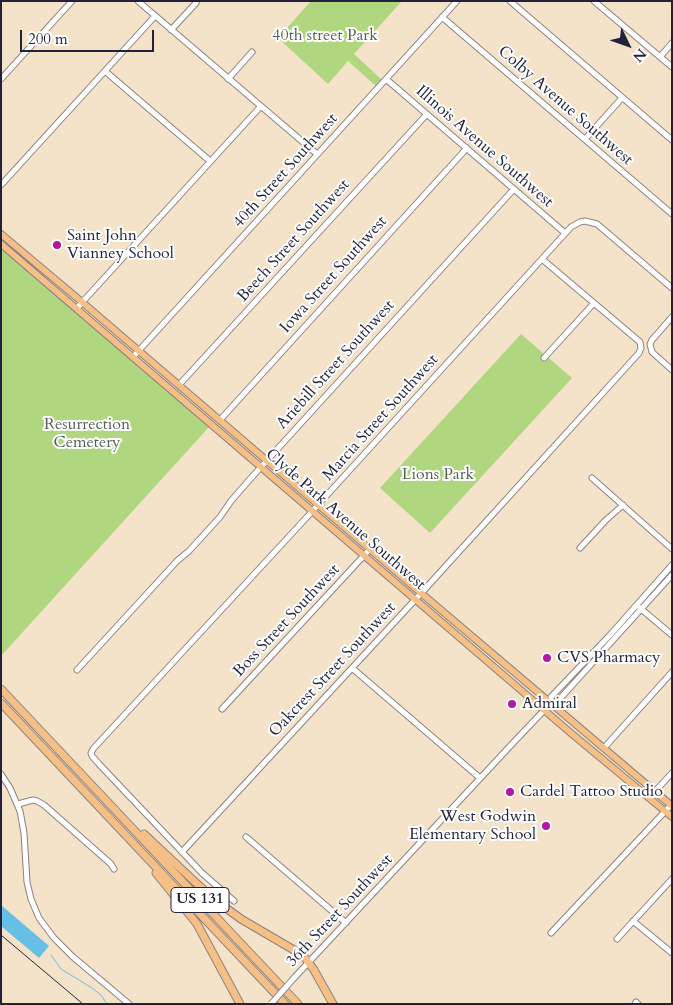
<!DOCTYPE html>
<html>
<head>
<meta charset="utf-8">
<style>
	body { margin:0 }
	#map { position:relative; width:673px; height:1005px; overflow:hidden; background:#f4e3c9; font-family:Cardo,serif }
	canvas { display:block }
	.frame { position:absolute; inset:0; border:2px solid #22223b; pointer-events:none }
	.north { position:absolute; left:603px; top:20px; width:50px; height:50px; -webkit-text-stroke:4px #fff; paint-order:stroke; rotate:132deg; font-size:14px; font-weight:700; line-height:20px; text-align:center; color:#22223b }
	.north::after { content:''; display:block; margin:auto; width:18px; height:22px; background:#22223b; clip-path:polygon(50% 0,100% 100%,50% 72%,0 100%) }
	.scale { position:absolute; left:20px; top:30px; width:134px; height:22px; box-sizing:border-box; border:2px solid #22223b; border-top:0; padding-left:6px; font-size:15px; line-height:18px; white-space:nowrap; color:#22223b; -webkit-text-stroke:4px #fff; paint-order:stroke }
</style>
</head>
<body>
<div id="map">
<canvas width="673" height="1005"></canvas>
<div class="frame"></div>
<div class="north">N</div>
<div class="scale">200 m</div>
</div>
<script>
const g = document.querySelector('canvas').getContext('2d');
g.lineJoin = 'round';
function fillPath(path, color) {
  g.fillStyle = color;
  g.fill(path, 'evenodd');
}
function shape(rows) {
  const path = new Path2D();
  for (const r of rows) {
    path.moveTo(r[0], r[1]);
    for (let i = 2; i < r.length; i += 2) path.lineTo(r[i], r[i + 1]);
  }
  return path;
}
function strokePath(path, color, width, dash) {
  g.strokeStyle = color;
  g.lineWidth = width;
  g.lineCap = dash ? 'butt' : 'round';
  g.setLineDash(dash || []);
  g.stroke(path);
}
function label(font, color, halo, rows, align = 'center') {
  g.font = font + ' Cardo,serif';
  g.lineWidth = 4;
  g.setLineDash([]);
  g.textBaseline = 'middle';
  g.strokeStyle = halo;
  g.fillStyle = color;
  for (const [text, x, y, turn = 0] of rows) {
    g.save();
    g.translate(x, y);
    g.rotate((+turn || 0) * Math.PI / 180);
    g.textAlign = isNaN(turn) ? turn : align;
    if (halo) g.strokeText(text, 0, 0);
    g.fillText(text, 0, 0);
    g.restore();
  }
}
fillPath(shape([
	[311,1,402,1,354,54,383,81,378,88,348,61,328,84,278,38],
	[1,248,209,427,1,656],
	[521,334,572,378,430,533,380,488]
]), '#b0d680');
fillPath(shape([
	[1,905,49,946,39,958,1,926]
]), '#68bfe5');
strokePath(shape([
	[51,955,61,969,92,988,101,995,107,1004]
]), '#68bfe5', 1);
const minor = shape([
	[138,1,317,154],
	[510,1,672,140],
	[594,1,672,67],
	[442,17,672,214],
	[171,30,196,3],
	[660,57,672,43],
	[105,71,210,161],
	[1,79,72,1],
	[228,79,252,52],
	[386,79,565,233],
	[585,139,622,98],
	[1,185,155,16],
	[77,308,261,106],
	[672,317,652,340,650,344,652,352,672,370],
	[133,357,457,1],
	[544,358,594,303],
	[179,385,427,114],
	[220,420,467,148],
	[592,478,672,549],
	[580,548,606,520,623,505],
	[640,608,672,635],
	[352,668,480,778],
	[77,670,177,561,189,551,220,517,231,501,251,478,514,189],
	[551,703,551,697,611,634,672,565],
	[222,709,370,549],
	[604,748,672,672],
	[1,774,10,788,20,811,24,833,27,882,31,899,39,918,54,938,73,957,129,1004],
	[649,798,672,773],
	[18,804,33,800,37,801,44,805,111,864,114,869],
	[246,837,346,923],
	[182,852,425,589,639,353,641,348,640,342,542,259],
	[234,901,202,873,99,764,92,756,91,753,93,749,307,517,571,227,580,222,585,221,597,224,672,288],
	[633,921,672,953],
	[551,933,671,805],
	[617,939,672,879],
	[294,978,513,743,551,703,557,702,672,575],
	[635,1004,636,1002,638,1004]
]);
const major = shape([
	[1,234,82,302,421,593,672,806],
	[1,244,572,734,672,817]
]);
const highway = shape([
	[1,689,298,1004],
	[1,703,285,1004],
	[144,834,194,881,215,900,241,919,294,950,306,959,314,970,333,1004],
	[156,873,197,924,240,1004]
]);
strokePath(minor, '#8b8282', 7);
strokePath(major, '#8b8282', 8);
strokePath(highway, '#8b8282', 9);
strokePath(minor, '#fff', 5);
strokePath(major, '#f5bf86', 6);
strokePath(highway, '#f5bf86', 7);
strokePath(shape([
	[1,935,83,1004]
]), '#22223b', 1);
const minorBridge = shape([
	[271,1004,294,978]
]);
strokePath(minorBridge, '#8b8282', 7, []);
strokePath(minorBridge, '#fff', 5);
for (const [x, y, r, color] of [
	[57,245,5,"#b5179e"],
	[547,658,5,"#b5179e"],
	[512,704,5,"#b5179e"],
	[510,792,5,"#b5179e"],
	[546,826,5,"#b5179e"]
]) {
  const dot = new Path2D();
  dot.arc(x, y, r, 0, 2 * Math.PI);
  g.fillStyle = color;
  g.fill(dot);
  strokePath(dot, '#fff', 2);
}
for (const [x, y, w] of [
	[200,900,58]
]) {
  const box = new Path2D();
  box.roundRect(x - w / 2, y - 12.5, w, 25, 4);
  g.fillStyle = '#fff';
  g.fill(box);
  strokePath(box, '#22223b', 1);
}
label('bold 15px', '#22223b', null, [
	["US 131",200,900]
]);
label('16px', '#546153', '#fff', [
	["40th street Park",325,36],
	["Resurrection",87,425],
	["Cemetery",87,443],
	["Lions Park",438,475]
]);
label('16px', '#22223b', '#fff', [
	["Colby Avenue Southwest",565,106,41],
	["Illinois Avenue Southwest",484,147,41],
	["40th Street Southwest",286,171,-48],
	["Beech Street Southwest",294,241,-48],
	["Iowa Street Southwest",334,275,-48],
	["Ariebill Street Southwest",336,365,-48],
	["Marcia Street Southwest",381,418,-48],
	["Clyde Park Avenue Southwest",345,520,41],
	["Boss Street Southwest",287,621,-47],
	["Oakcrest Street Southwest",333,670,-47],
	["36th Street Southwest",340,911,-47]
]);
label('16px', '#22223b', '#fff', [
	["Saint John",67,236],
	["Vianney School",67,254],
	["CVS Pharmacy",557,658],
	["Admiral",522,704],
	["Cardel Tattoo Studio",520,792],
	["West Godwin",536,817,"right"],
	["Elementary School",536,835,"right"]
], 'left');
</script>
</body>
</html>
